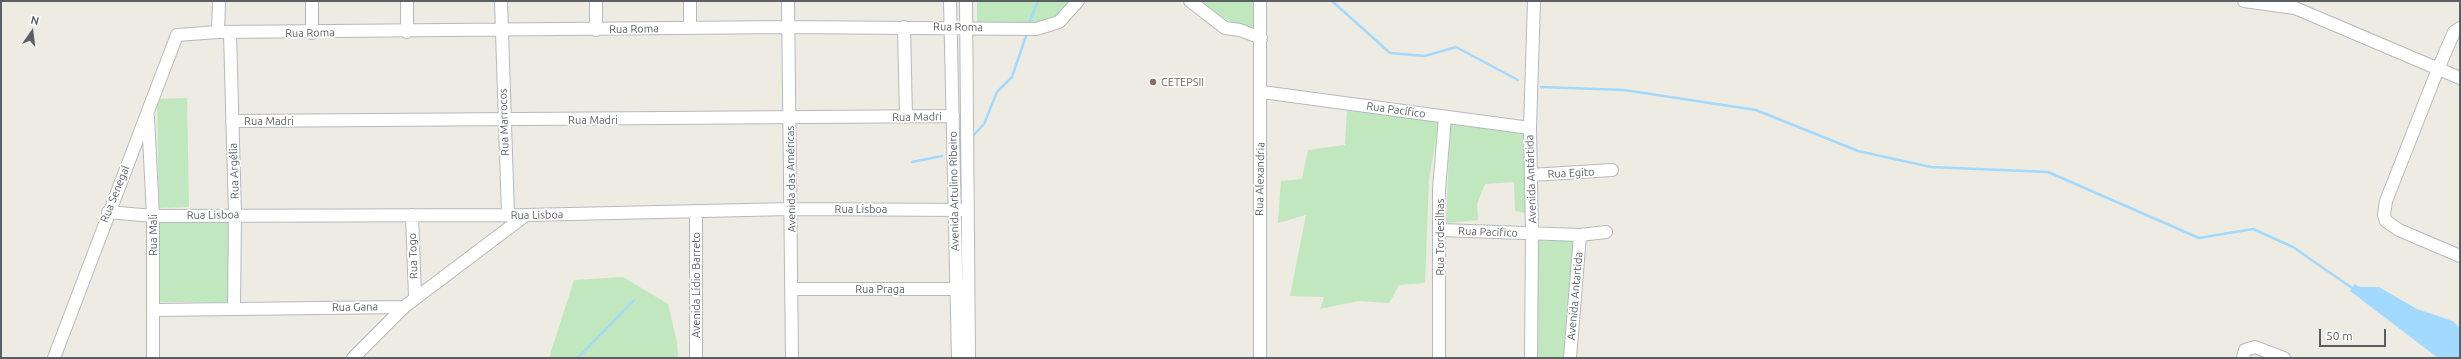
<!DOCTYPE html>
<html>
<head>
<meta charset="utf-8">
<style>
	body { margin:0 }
	#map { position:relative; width:2461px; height:359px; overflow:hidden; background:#eeebe3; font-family:Ubuntu,sans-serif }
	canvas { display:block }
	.frame { position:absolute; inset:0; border:2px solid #5b5f64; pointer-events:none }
	.north { position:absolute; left:12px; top:12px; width:40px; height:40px; -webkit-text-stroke:3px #fff; paint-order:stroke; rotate:14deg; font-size:11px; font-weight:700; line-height:16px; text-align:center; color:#5b5f64 }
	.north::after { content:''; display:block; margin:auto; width:14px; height:18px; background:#5b5f64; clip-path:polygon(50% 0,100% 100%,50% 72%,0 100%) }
	.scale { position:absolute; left:2319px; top:329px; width:67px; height:18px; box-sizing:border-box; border:2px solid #5b5f64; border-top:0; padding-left:5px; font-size:12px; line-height:14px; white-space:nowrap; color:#5b5f64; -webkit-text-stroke:3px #fff; paint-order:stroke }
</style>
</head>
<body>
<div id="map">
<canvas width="2461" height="359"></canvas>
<div class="frame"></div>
<div class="north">N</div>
<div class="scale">50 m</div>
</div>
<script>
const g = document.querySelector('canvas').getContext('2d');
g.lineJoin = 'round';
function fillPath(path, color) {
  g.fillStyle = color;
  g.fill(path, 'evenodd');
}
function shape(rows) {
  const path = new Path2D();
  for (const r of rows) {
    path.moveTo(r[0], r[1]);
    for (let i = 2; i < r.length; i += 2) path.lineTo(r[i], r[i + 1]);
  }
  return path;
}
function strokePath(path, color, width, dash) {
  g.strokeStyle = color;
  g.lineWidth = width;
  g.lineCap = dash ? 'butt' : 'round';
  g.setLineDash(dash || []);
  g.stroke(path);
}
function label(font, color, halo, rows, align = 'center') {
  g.font = font + ' Ubuntu,sans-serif';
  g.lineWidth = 3.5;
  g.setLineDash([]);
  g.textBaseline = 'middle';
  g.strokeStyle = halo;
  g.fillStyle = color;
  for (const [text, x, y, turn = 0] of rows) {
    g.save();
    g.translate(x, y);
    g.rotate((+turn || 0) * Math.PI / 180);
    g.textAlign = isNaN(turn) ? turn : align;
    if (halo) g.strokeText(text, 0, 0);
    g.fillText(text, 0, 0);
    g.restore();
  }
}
fillPath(shape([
	[977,1,1076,1,1041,29,977,24],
	[1197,1,1255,1,1256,28,1232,23],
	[187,98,189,207,159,208,157,99],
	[1347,110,1439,121,1429,179,1425,283,1399,285,1389,303,1358,301,1320,309,1324,297,1290,296,1306,215,1278,223,1281,181,1302,179,1308,150,1345,145],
	[1450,124,1523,134,1526,213,1515,211,1514,182,1485,184,1477,204,1478,220,1446,223],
	[229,218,230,302,159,302,158,219],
	[1537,241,1573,241,1565,358,1534,358],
	[623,277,668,304,677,342,678,358,549,358,574,280]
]), '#c0e7be');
fillPath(shape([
	[2355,284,2360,287,2379,287,2417,309,2453,321,2460,328,2460,358,2438,358,2350,291]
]), '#a2daff');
strokePath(shape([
	[1332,1,1390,53,1425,56,1456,47,1518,80],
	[1030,21,1038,1],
	[1541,87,1624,90,1756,110,1858,151,1931,167,2048,172,2199,238,2253,229,2293,247,2352,288],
	[972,137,984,124,997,92,1012,77,1026,36],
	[912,162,942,156],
	[578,358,634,300]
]), '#a2daff', 2.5);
const minor = shape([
	[407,1,407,32],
	[501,1,508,215],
	[788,1,792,358],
	[950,1,958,358],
	[966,1,969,358],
	[1190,1,1225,28,1240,30,1261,38],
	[1260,1,1260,358],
	[2244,1,2295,8,2460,78],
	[904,27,906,117],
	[690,28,690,1],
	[2460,28,2454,32,2438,69,2386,201,2384,215,2386,221,2399,230,2460,256],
	[596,30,596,1],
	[218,32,219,1],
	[230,33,235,214,234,308],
	[312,33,312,1],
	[1262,92,1530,128],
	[148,117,153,216,153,358],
	[232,121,953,116],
	[1531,175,1612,170],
	[108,212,153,216,526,215,791,209,967,210],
	[412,215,415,297],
	[1441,230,1580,235,1606,232],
	[792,289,963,289],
	[153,310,404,307,526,215],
	[54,358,177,35,218,32,788,27,1036,29,1059,22,1078,1],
	[353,358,404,307],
	[696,358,696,211],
	[1439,358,1439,190,1445,117],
	[1531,358,1532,234,1530,128,1534,1],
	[1570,358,1580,235],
	[2243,358,2245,350,2255,347,2284,358]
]);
strokePath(minor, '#b5b9be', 14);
strokePath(minor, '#fff', 12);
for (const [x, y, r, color] of [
	[1153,82,4,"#8d6e63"]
]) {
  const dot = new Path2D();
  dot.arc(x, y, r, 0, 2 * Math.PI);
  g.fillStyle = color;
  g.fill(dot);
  strokePath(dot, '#fff', 1.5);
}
label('11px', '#5b5f64', '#fff', [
	["Rua Roma",958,27,1],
	["Rua Roma",634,29,-1],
	["Rua Roma",310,33,-1],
	["Rua Pacífico",1396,110,8],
	["Rua Madri",917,117,-1],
	["Rua Madri",593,120],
	["Rua Madri",269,121],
	["Rua Marrocos",504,122,-92],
	["Rua Argélia",234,171,-92],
	["Rua Egito",1571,173,-3],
	["Avenida das Américas",791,179,-91],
	["Rua Alexandria",1260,179,-89],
	["Avenida Antártida",1531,179,-92],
	["Avenida Artulino Ribeiro",954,191,-91],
	["Rua Senegal",115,194,-68],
	["Rua Lisboa",861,209],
	["Rua Lisboa",213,215,-1],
	["Rua Lisboa",537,215,-1],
	["Rua Pacifico",1488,232,2],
	["Rua Mali",153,235,-90],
	["Rua Tordesilhas",1440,237,-90],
	["Rua Togo",413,256,-92],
	["Avenida Lídio Barreto",696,285,-90],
	["Rua Praga",880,289],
	["Avenida Antartida",1575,296,-85],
	["Rua Gana",355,307,-1]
]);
label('11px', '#785e54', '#fff', [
	["CETEPSII",1161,82]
], 'left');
</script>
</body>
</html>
